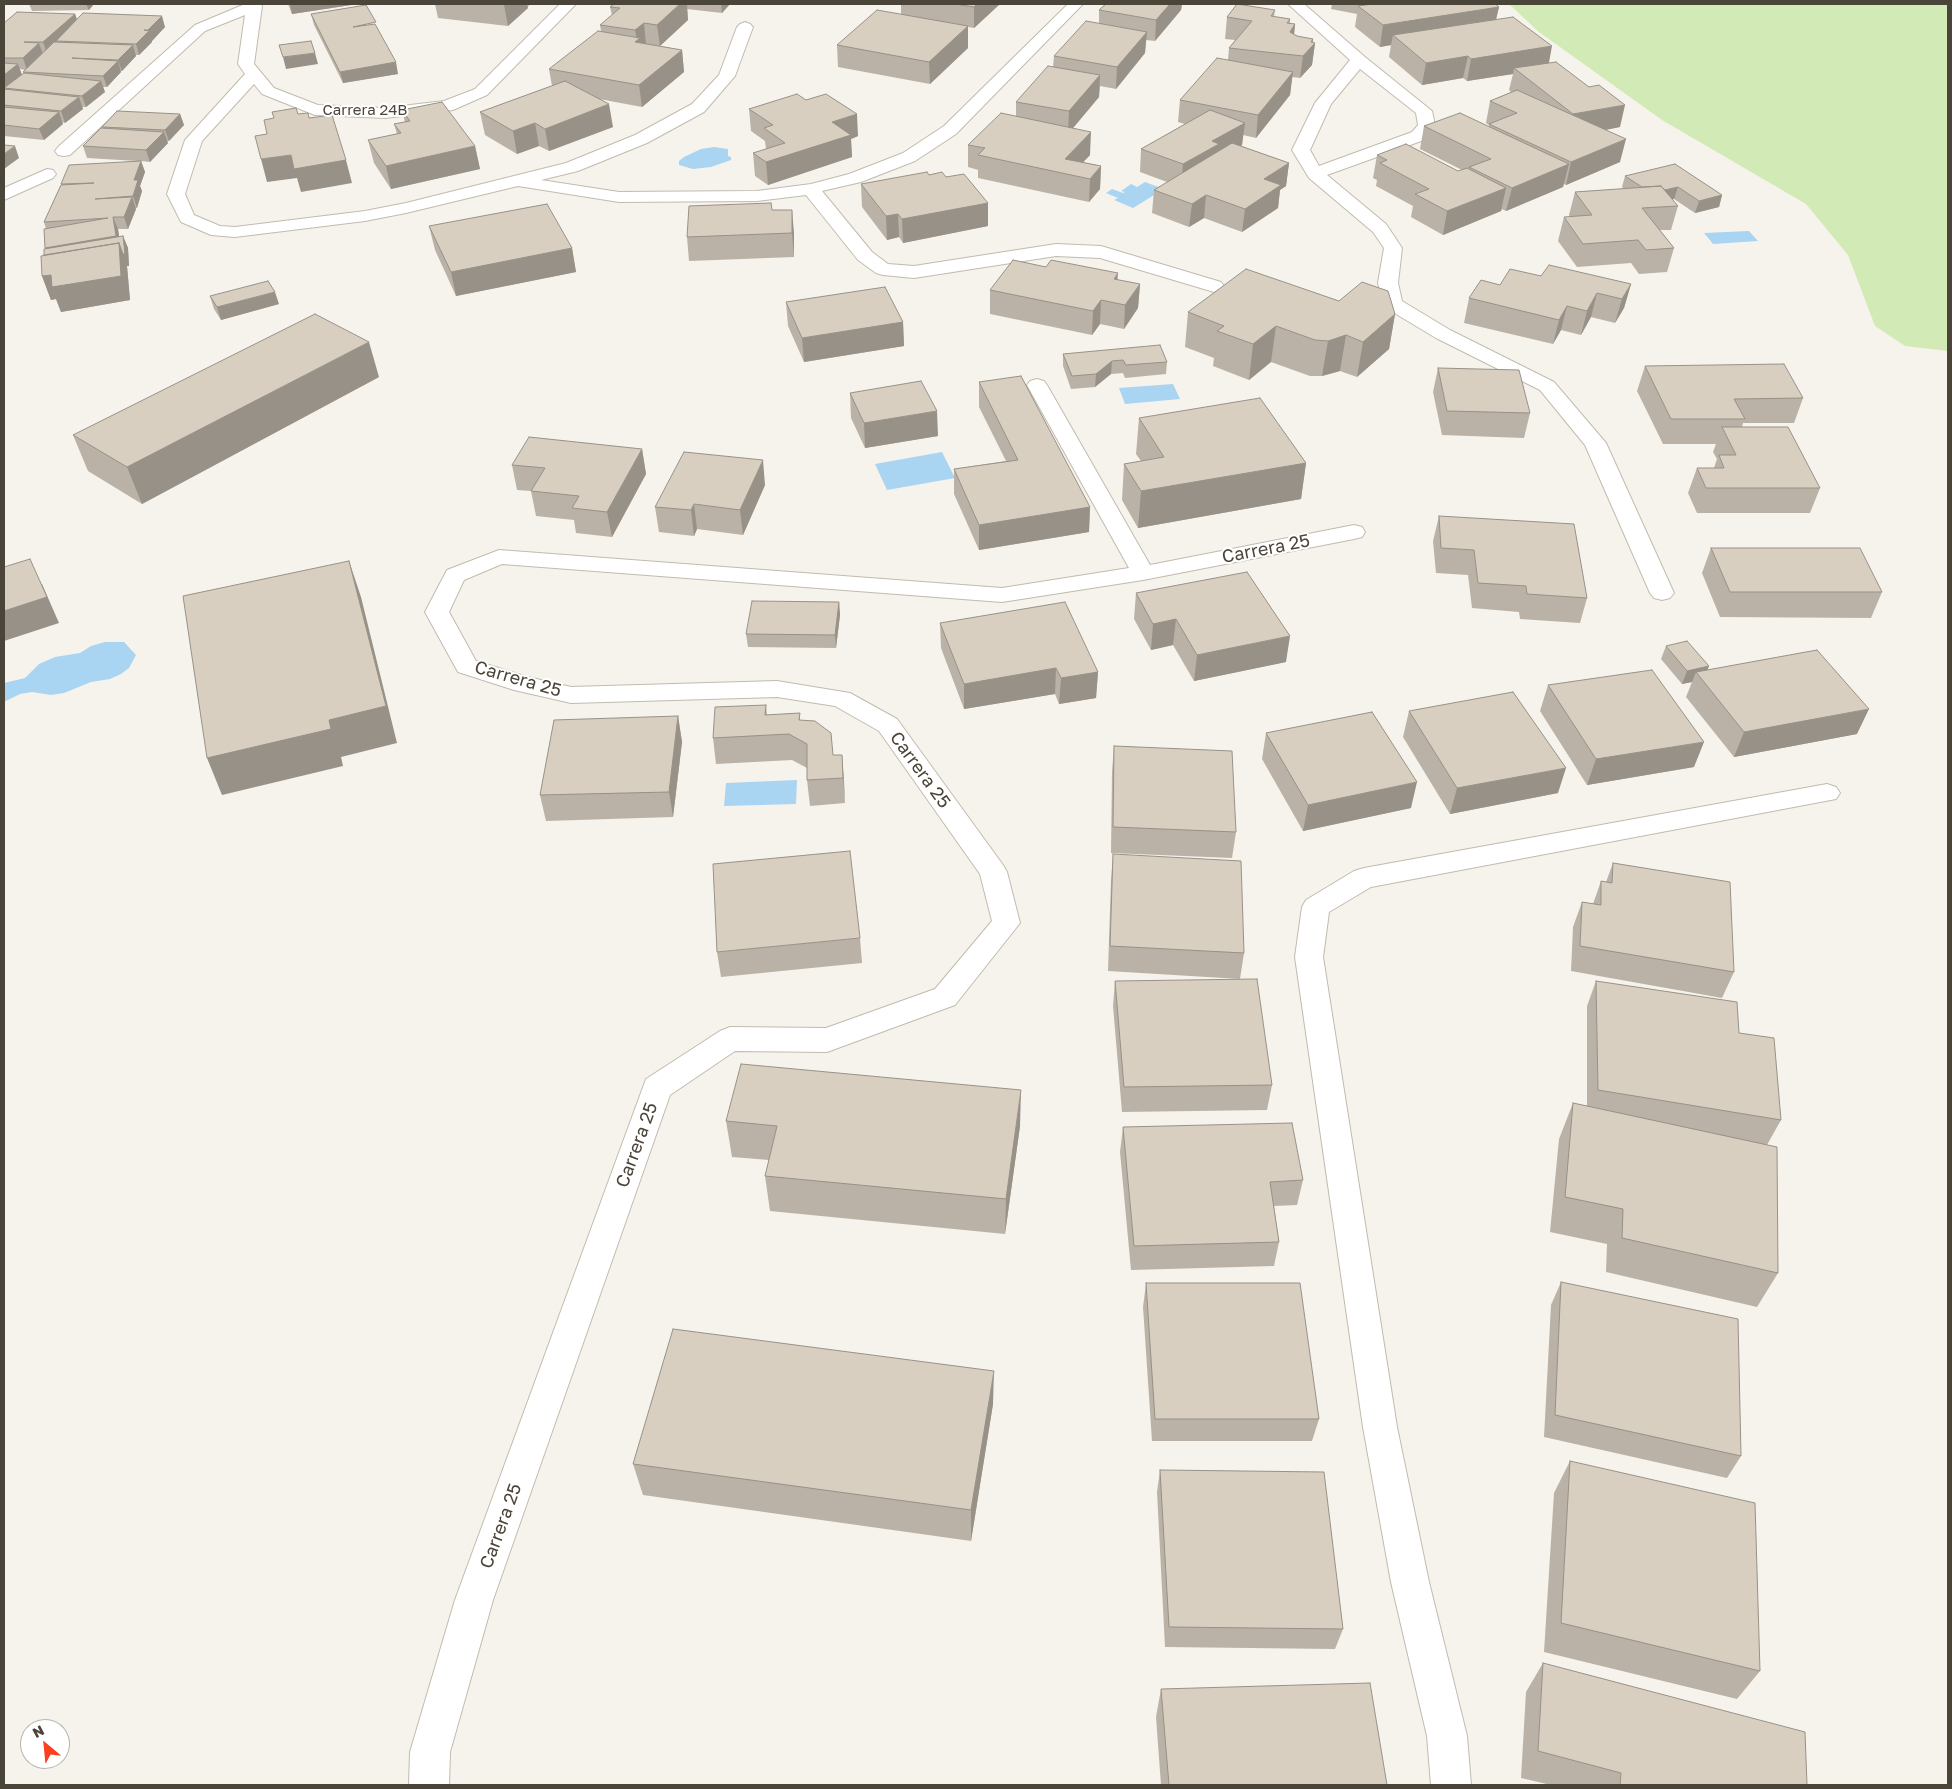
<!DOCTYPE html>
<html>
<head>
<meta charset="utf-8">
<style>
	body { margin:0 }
	#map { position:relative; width:1952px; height:1789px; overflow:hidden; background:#f6f3ec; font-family:"Golos Text",sans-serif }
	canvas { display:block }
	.frame { position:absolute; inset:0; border:5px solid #4b4439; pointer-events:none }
	.north { position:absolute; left:20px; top:1719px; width:50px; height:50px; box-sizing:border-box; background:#fff; border:1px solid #b7b4b0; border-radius:50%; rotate:332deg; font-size:14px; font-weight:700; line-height:20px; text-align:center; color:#4b4439 }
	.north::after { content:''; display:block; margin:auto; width:18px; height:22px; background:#fc3f1d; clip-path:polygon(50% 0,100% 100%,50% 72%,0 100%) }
</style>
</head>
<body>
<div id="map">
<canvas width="1952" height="1789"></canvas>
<div class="frame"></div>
<div class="north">N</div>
</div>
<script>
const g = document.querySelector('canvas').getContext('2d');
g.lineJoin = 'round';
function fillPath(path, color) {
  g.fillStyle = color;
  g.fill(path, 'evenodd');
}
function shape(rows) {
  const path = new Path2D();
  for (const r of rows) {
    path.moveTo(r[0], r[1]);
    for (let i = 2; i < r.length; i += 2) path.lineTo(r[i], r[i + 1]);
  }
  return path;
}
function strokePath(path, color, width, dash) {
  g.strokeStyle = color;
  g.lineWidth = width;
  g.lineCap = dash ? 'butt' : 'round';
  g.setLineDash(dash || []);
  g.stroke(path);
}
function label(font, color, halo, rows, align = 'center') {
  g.font = font + ' "Golos Text",sans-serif';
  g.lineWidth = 4;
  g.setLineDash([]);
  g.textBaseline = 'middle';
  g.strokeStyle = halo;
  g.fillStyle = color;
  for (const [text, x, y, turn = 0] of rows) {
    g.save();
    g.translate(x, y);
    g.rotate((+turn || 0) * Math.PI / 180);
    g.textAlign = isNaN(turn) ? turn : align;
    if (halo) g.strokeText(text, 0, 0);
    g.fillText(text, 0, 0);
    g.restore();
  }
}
fillPath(shape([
	[1509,4,1948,4,1948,351,1905,346,1875,326,1848,255,1806,204,1662,120,1539,32]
]), '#d2eab5');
fillPath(shape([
	[714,147,728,149,728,156,731,157,731,160,711,167,693,169,679,165,679,161,684,157,701,149],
	[1145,182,1164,189,1133,208,1114,200,1118,198,1106,193,1112,189,1123,193,1125,192,1121,191,1131,184,1137,187],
	[1749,231,1758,241,1713,244,1704,233],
	[1173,384,1180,399,1125,404,1119,388],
	[942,452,955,478,887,490,875,464],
	[105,642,124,642,136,655,129,668,121,674,110,679,91,682,64,693,51,695,32,692,20,694,4,702,4,683,25,678,39,664,55,657,80,653,91,646],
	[797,780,796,804,724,806,726,783]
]), '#a9d4f2');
const minor = shape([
	[245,4,260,4,262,6,254,64,274,88,318,105,385,108,444,101,475,89,560,4,576,4,487,95,453,110,385,118,315,115,262,94,254,84,202,141,185,194,194,215,220,226,235,227,365,211,406,203,566,163,635,135,692,104,719,75,737,27,740,24,745,22,750,24,753,27,735,76,704,112,647,143,578,171,541,180,619,192,757,191,811,184,849,174,903,153,944,126,1068,4,1083,4,956,134,915,161,861,182,822,191,872,252,888,264,914,266,1056,244,1101,246,1221,282,1224,286,1221,290,1214,292,1100,258,1056,256,914,278,883,275,876,273,858,260,806,195,757,201,619,202,518,186,406,213,365,221,235,237,211,235,181,222,167,194,185,140,245,74,238,64,245,15,205,31,70,155,64,156,58,155,55,151,58,147,195,25,245,4],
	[1288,4,1304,4,1365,57,1432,111,1435,125,1424,140,1327,175,1386,224,1402,248,1398,283,1402,301,1450,330,1554,382,1606,443,1674,593,1670,598,1662,600,1654,598,1650,593,1585,445,1540,390,1436,338,1386,308,1383,304,1378,283,1384,248,1373,232,1309,178,1292,150,1315,103,1350,60,1288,4],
	[1360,69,1416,113,1418,125,1412,132,1319,166,1310,150,1331,104,1360,69],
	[47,169,53,170,56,174,53,178,4,200,4,188,47,169],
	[1037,379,1044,381,1047,385,1150,565,1354,525,1362,527,1365,532,1362,537,1354,539,1143,580,1002,602,502,564,464,580,449,612,476,661,528,677,571,687,777,681,850,693,897,719,1003,865,1007,872,1020,923,955,1005,827,1052,735,1051,670,1095,493,1600,450,1752,449,1785,409,1785,410,1752,455,1600,646,1079,720,1031,730,1027,826,1028,935,989,992,921,980,874,879,731,835,706,777,697,571,703,514,690,458,672,425,612,447,570,499,550,1002,588,1129,568,1027,385,1030,381,1037,379],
	[1827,784,1836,787,1840,793,1836,799,1371,887,1329,912,1323,957,1397,1427,1429,1582,1467,1736,1471,1785,1431,1785,1427,1736,1391,1582,1363,1427,1295,957,1302,907,1306,900,1354,871,1364,868,1827,784]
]);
strokePath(minor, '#c2bbae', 2);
fillPath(minor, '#fff');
fillPath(shape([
	[29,4,94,4,89,10,32,11],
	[288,4,358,4,292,14],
	[435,4,531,4,527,7,528,8,508,26,438,18],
	[614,4,730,4,722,13,687,9,688,20,660,46,682,50,684,72,642,107,599,99,613,127,549,151,539,146,517,154,485,135,480,112,552,86,549,69,601,31,600,25,612,15,610,7],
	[901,4,1000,4,974,28,968,27,968,48,930,84,838,67,837,45,901,14],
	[1106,4,1182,4,1181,10,1155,41,1146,40,1145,53,1116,89,1100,86,1099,97,1073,128,1090,155,1083,162,1101,166,1100,189,1089,202,978,178,978,170,968,167,968,145,1016,116,1016,102,1053,67,1054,56,1099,24,1099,10],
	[1332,4,1495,4,1499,7,1496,19,1549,63,1620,127,1606,130,1620,162,1566,185,1564,184,1563,187,1506,211,1502,209,1501,211,1443,235,1411,217,1413,206,1376,186,1377,180,1373,178,1377,155,1458,171,1462,170,1420,149,1424,126,1489,126,1489,125,1486,123,1490,101,1511,92,1509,90,1513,74,1467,81,1463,78,1422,85,1389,57,1391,45,1380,47,1355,27,1357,14,1331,9],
	[1275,10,1274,17,1290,19,1290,24,1295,24,1294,34,1297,36,1313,39,1313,43,1315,43,1312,65,1300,78,1292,77,1290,95,1256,138,1243,135,1242,145,1241,146,1289,163,1286,186,1280,190,1278,208,1242,232,1204,218,1189,227,1152,213,1154,190,1167,182,1140,172,1141,149,1185,124,1178,122,1180,100,1228,60,1229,48,1235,40,1225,39,1227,17],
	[75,14,77,20,165,27,152,41,152,42,139,55,136,55,136,56,122,71,121,71,121,72,107,87,103,87,105,92,86,107,82,107,83,109,65,123,62,122,63,124,44,140,4,136,4,23],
	[20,69,25,70,23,72,24,74,22,75],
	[311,14,377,27,398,74,343,83,314,25],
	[749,109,858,136,851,139,852,157,768,185,755,176,753,153,766,149,765,141,751,131],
	[402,110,475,146,480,169,391,189,374,163,368,140,397,134,394,124,405,122],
	[180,114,184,125,169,141,167,141,168,143,150,162,141,161,145,172,140,186,142,191,137,208,135,208,136,209,128,229,118,229,119,237,123,236,128,248,129,266,127,266,130,300,61,312,56,299,51,300,42,276,44,255,46,249,46,229,44,222,61,185,61,184,137,161,87,158,83,146,102,128,102,127],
	[929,175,946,177,988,203,988,226,903,243,899,237,887,240,862,207,861,184],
	[1625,176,1722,195,1719,207,1695,213,1674,199,1672,199,1678,206,1671,230,1660,230,1674,248,1667,272,1639,274,1631,263,1577,267,1558,241,1564,217,1570,217,1569,215,1575,192,1624,189,1622,187],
	[772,210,794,233,794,257,689,261,687,237],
	[429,226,572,248,576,272,456,296,435,250],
	[1046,267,1140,284,1138,308,1124,329,1100,324,1092,335,990,314,990,290],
	[1541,276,1631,284,1624,308,1615,323,1591,317,1581,335,1561,330,1553,344,1464,323,1469,298,1500,285],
	[210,296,279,304,221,320,214,309],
	[1339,301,1395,314,1389,349,1357,377,1340,371,1322,376,1310,376,1271,362,1249,380,1213,366,1214,358,1185,347,1188,312],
	[786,302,903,322,904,346,804,362,788,326],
	[1063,354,1167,362,1166,374,1125,378,1123,373,1111,374,1095,387,1071,389,1063,366],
	[1645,366,1803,398,1794,423,1743,423,1742,427,1820,488,1810,513,1697,513,1688,493,1697,468,1714,468,1717,459,1713,452,1716,444,1663,444,1637,391],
	[1438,368,1530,413,1524,438,1442,435,1433,392],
	[379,377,142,504,88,471,73,435],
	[979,382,1090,507,1089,532,979,550,954,494,954,469,1006,461,979,407],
	[850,393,938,436,865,448,851,418],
	[1139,418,1306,463,1301,499,1138,528,1122,500,1124,464,1141,461,1136,454],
	[642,449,646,474,612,537,576,533,574,520,536,516,531,491,517,490,512,465],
	[765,485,743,535,697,529,694,536,659,532,655,507],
	[1439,516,1587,598,1580,623,1520,619,1519,612,1472,608,1468,575,1436,573,1433,541],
	[1711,548,1882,592,1871,618,1720,617,1702,573],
	[1136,593,1286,662,1194,681,1173,645,1151,650,1134,619],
	[839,602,840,615,836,648,748,647,746,634],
	[940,623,1098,672,1096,698,1059,704,1055,694,964,709,941,648],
	[1666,646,1708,670,1857,734,1734,757,1686,697,1692,682,1682,684,1661,659],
	[1548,685,1694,767,1587,785,1540,711],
	[766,705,767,715,800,713,800,720,833,755,842,755,845,803,810,806,807,780,807,768,792,760,716,764,713,738],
	[1409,711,1558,793,1450,814,1403,737],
	[678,716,682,742,673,817,546,821,540,795],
	[1266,733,1411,808,1303,831,1262,759],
	[1114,746,1236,832,1232,858,1111,853,1112,772],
	[1113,854,1244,953,1240,979,1108,971,1111,880],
	[1613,863,1734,972,1722,998,1571,971,1573,927,1582,902,1593,904,1601,881,1606,882],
	[860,938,862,963,721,977,717,952],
	[1115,981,1272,1085,1267,1110,1122,1112,1113,1006],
	[1596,981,1739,1033,1781,1120,1767,1145,1778,1273,1757,1307,1606,1272,1607,1244,1550,1232,1559,1139,1573,1103,1587,1106,1587,1006],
	[726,1121,1020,1126,1005,1234,770,1211,765,1176,769,1160,732,1157],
	[1123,1127,1303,1180,1297,1205,1274,1206,1279,1242,1274,1266,1131,1270,1120,1152],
	[1561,1282,1741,1456,1727,1478,1544,1437,1551,1305],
	[1146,1283,1319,1419,1312,1441,1152,1441,1143,1307],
	[993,1404,971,1541,643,1495,633,1464],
	[1570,1461,1760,1671,1737,1699,1544,1652,1554,1493],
	[1160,1470,1343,1629,1335,1649,1165,1647,1157,1492],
	[1543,1663,1807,1785,1551,1785,1521,1778,1526,1692],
	[1161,1689,1387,1785,1161,1785,1156,1717]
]), '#bab2a6');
fillPath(shape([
	[86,4,94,4,89,10],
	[290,4,358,4,292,14],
	[505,4,527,4,528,8,508,26,504,5],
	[680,4,687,4,688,20,660,46,657,25],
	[721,4,730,4,722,13],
	[977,4,1000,4,974,28,974,7],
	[1170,4,1182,4,1181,10,1155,41,1156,20],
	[1499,7,1494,28,1393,35,1391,45,1380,47,1383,25],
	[75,14,79,25,56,41,57,44,47,53,43,42],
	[162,16,165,27,152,41,152,42,139,55,136,44,148,31,148,30],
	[644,23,646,44,635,42,637,40,635,30],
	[1295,24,1293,46,1290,32],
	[968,26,968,48,930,84,929,62],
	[1147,32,1145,53,1116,89,1117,67],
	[1313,39,1312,46,1315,43,1312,65,1300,78,1303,56],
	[39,43,43,55,27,70,23,58],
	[133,45,136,56,122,71,118,60],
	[1552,46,1548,68,1514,68,1513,74,1467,81,1471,59],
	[682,50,684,72,642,107,639,85],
	[315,53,318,64,286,69,283,57],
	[1468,56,1463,78,1422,85,1426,63],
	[118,61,121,72,107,87,103,76],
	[396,62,398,74,343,83,340,72],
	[18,64,22,75,4,88,5,89,4,90,4,75],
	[1293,72,1290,95,1256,138,1258,115],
	[1100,75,1099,97,1068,134,1069,111],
	[101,81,105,92,86,107,82,96],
	[79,97,83,109,65,123,61,111],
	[609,104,613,127,549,151,545,129],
	[1625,105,1620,127,1567,137,1573,114],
	[59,112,63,124,44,140,39,129],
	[180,114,184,125,169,141,165,130],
	[857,114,858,136,851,139,852,157,768,185,766,162,832,122],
	[535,123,539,146,517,154,513,131],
	[1245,123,1242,145,1217,160,1181,187,1183,164,1212,141],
	[164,132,168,143,150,162,146,150],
	[1091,132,1090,155,1071,175,1065,159],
	[1626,139,1620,162,1566,185,1571,162],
	[15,146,19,158,4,169,4,154],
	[475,146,480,169,391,189,386,166],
	[291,155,346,160,352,183,301,192,297,178,267,182,261,159],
	[141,161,145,172,140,186,142,191,137,208,133,196,134,180],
	[1289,163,1286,186,1280,190,1278,208,1242,232,1245,209,1264,179],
	[1569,164,1563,187,1506,211,1512,188],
	[1101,166,1100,189,1089,202,1090,179],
	[1678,187,1674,199,1648,205,1651,193],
	[1506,188,1501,211,1443,235,1447,211],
	[1206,195,1204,218,1189,227,1192,204],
	[1722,195,1719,207,1695,213,1699,201],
	[132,197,136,209,128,229,124,217],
	[988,203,988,226,903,243,902,219],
	[792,210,794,233,794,257,792,233],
	[898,214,899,237,887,240,886,216],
	[113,217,118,229,121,248,123,236,128,248,129,266,127,266,130,300,61,312,56,299,51,300,42,276,50,260,45,248],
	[572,248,576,272,456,296,451,272],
	[1118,273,1116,297,1113,303,1114,279],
	[1140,284,1138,308,1124,329,1125,305],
	[1631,284,1624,308,1615,323,1622,299],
	[275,292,279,304,221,320,217,307],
	[1597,293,1591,317,1581,335,1587,311],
	[1101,300,1100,324,1092,335,1093,311],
	[1567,306,1561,330,1553,344,1559,320],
	[1395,314,1389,349,1357,377,1363,342],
	[903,322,904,346,804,362,802,338],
	[1276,326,1271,362,1249,380,1253,344],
	[1346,335,1340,371,1322,376,1328,341],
	[369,342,379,377,142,504,127,467],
	[1112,361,1111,374,1095,387,1096,374],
	[937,411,938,436,865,448,864,423],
	[642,449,646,474,612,537,607,512],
	[763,460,765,485,743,535,740,510],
	[1306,463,1301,499,1138,528,1141,491],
	[694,504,697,529,694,536,691,510],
	[1090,507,1089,532,979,550,979,525],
	[349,561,361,597,397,743,341,757,343,766,222,795,207,758,329,720],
	[42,584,59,623,4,641,4,611],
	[839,602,840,615,836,648,835,635],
	[1176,619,1173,645,1151,650,1153,624],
	[1290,636,1286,662,1194,681,1197,655],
	[1709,666,1704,679,1696,672,1692,682,1682,684,1687,671],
	[1056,668,1055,694,964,709,964,684],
	[1098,672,1096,698,1059,704,1061,678],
	[1869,709,1857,734,1734,757,1744,732],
	[678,716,682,742,673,817,669,792],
	[1704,742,1694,767,1587,785,1596,759],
	[842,755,844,781,845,803,843,778],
	[1566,768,1558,793,1450,814,1457,788],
	[1417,782,1411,808,1303,831,1308,805],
	[1021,1090,1020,1126,1005,1234,1006,1199],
	[994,1371,993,1404,971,1541,971,1510]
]), '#979187');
const building = shape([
	[614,4,680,4,657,25,644,23,635,30,600,25,620,8,610,7,614,4],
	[955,4,977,4,974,7,955,4],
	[1106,4,1170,4,1156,20,1099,10,1106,4],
	[1237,4,1275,10,1271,16,1290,19,1287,23,1295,24,1290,32,1297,36,1313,39,1311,42,1315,43,1303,56,1229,48,1252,21,1227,17,1237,4],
	[1372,4,1495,4,1499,7,1383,25,1358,6,1372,4],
	[366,5,376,22,353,27,375,24,396,62,340,72,311,14,366,5],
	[877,10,968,26,929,62,837,45,877,10],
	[17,12,75,14,43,42,24,42,39,43,23,58,4,58,4,23,17,12],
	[83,13,162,16,148,30,144,30,149,31,136,44,56,41,83,13],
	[1513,17,1552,46,1471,59,1468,56,1426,63,1393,35,1513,17],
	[1086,21,1147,32,1117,67,1054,56,1086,21],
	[598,31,640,38,635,42,682,50,639,85,549,69,598,31],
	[311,41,315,53,283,57,279,45,311,41],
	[54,42,133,45,118,60,72,58,118,61,103,76,23,72,54,42],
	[1217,58,1293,72,1258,115,1180,100,1217,58],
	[1556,62,1589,87,1599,85,1625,105,1573,114,1514,68,1556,62],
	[4,63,18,64,4,75,4,63],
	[1048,66,1100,75,1069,111,1016,102,1048,66],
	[24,73,101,81,82,96,4,88,24,73],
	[565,81,609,104,545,129,535,123,513,131,480,112,565,81],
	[4,89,79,97,61,111,4,105,4,89],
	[1517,90,1626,139,1571,162,1489,124,1517,113,1490,101,1517,90],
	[797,94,806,100,826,94,857,114,832,122,851,135,766,162,753,153,785,143,764,128,773,125,749,109,797,94],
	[442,102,475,146,386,166,368,140,401,133,394,124,410,121,402,110,442,102],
	[4,107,59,112,39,129,4,125,4,107],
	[296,108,298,114,308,113,309,118,332,115,346,160,294,169,291,155,261,159,255,136,267,134,264,120,274,118,272,112,296,108],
	[1210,110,1245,123,1212,141,1219,144,1183,164,1141,149,1210,110],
	[117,111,180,114,165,130,102,127,117,111],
	[1001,113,1091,132,1065,159,1101,166,1090,179,978,155,985,148,968,145,1001,113],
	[1460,113,1569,164,1512,188,1469,167,1491,159,1424,126,1460,113],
	[101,128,164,132,146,150,83,146,101,128],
	[1232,143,1289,163,1264,179,1281,185,1245,209,1206,195,1192,204,1154,190,1232,143],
	[1406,144,1458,171,1467,168,1506,188,1447,211,1415,194,1429,189,1380,163,1387,160,1377,155,1406,144],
	[4,145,15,146,4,154,4,145],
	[141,161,134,180,138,180,133,196,95,199,132,197,124,217,113,217,116,236,45,248,44,229,108,218,44,222,61,185,94,183,61,184,69,165,141,161],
	[1675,164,1722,195,1699,201,1678,187,1665,190,1661,186,1642,187,1625,176,1675,164],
	[927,172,929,175,942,172,946,177,964,174,988,203,902,219,898,214,886,216,861,184,927,172],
	[1661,186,1678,206,1642,208,1674,248,1646,250,1638,240,1583,244,1564,217,1592,215,1575,192,1661,186],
	[771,203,772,210,792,210,792,233,687,237,689,206,771,203],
	[547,204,572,248,451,272,429,226,547,204],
	[123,236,125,254,123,254,119,243,44,255,44,249,123,236],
	[119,243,121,276,52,287,51,275,42,276,41,256,119,243],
	[1013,260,1046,267,1051,260,1118,273,1114,279,1140,284,1125,305,1101,300,1093,311,990,290,1013,260],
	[1549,265,1631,284,1622,299,1597,293,1587,311,1567,306,1559,320,1469,298,1481,280,1500,285,1510,269,1541,276,1549,265],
	[1246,269,1339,301,1362,282,1388,291,1395,314,1363,342,1346,335,1328,341,1315,340,1276,326,1253,344,1217,331,1224,326,1188,312,1246,269],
	[268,281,275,292,217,307,210,296,268,281],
	[885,287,903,322,802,338,786,302,885,287],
	[315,314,369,342,127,467,73,435,315,314],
	[1160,345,1167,362,1126,365,1123,360,1112,361,1096,374,1072,376,1063,354,1160,345],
	[1784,364,1803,398,1734,399,1745,419,1671,419,1645,366,1784,364],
	[1438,368,1519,370,1530,413,1447,411,1438,368],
	[1021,376,1090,507,979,525,954,469,1018,460,979,382,1021,376],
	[921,381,937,411,864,423,850,393,921,381],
	[1260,398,1306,463,1141,491,1124,464,1164,457,1139,418,1260,398],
	[1722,427,1788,427,1820,488,1706,488,1697,468,1724,468,1719,455,1736,455,1722,427],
	[529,437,642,449,607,512,572,508,579,496,531,491,545,468,512,465,529,437],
	[684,452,763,460,740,510,694,504,691,510,655,507,684,452],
	[1439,516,1574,524,1587,598,1527,594,1526,586,1478,583,1474,550,1441,548,1439,516],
	[1711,548,1860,548,1882,592,1730,592,1711,548],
	[30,559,47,597,4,611,4,567,30,559],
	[349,561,386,706,329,720,331,729,207,758,183,596,349,561],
	[1247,572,1290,636,1197,655,1176,619,1153,624,1136,593,1247,572],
	[752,601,839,602,835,635,746,634,752,601],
	[1065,602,1098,672,1061,678,1056,668,964,684,940,623,1065,602],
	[1687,641,1709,666,1687,671,1666,646,1687,641],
	[1817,650,1869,709,1744,732,1696,672,1817,650],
	[1652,670,1704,742,1596,759,1548,685,1652,670],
	[1513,692,1566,768,1457,788,1409,711,1513,692],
	[766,705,765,715,800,713,799,720,815,721,831,733,833,755,842,755,843,778,807,780,807,744,789,734,713,738,715,707,766,705],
	[1372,712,1417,782,1308,805,1266,733,1372,712],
	[678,716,669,792,540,795,554,720,678,716],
	[1114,746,1232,751,1236,832,1113,827,1114,746],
	[850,851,860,938,717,952,713,864,850,851],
	[1113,854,1241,861,1244,953,1110,946,1113,854],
	[1613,863,1730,882,1734,972,1580,946,1582,902,1601,905,1601,881,1612,883,1613,863],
	[1257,979,1272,1085,1124,1087,1115,981,1257,979],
	[1596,981,1737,1002,1739,1033,1774,1038,1781,1120,1598,1090,1596,981],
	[741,1064,1021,1090,1006,1199,765,1176,777,1126,726,1121,741,1064],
	[1573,1103,1777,1147,1778,1273,1622,1238,1623,1209,1565,1197,1573,1103],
	[1292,1123,1303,1180,1270,1182,1279,1242,1134,1246,1123,1127,1292,1123],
	[1561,1282,1738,1319,1741,1456,1555,1415,1561,1282],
	[1146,1283,1300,1283,1319,1419,1155,1419,1146,1283],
	[673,1329,994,1371,971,1510,633,1464,673,1329],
	[1570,1461,1755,1503,1760,1671,1561,1623,1570,1461],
	[1160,1470,1324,1472,1343,1629,1169,1627,1160,1470],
	[1543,1663,1805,1732,1807,1785,1620,1785,1621,1773,1538,1751,1543,1663],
	[1370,1683,1387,1785,1169,1785,1161,1689,1370,1683]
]);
fillPath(building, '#d8cfc1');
strokePath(building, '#979187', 1);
label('15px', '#4b4439', '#fff', [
	["Carrera 24B",365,110]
]);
label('18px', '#4b4439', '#fff', [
	["Carrera 25",1266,549,-11],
	["Carrera 25",518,679,16],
	["Carrera 25",920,770,54],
	["Carrera 25",637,1145,-70],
	["Carrera 25",501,1526,-70]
]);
</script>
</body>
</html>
